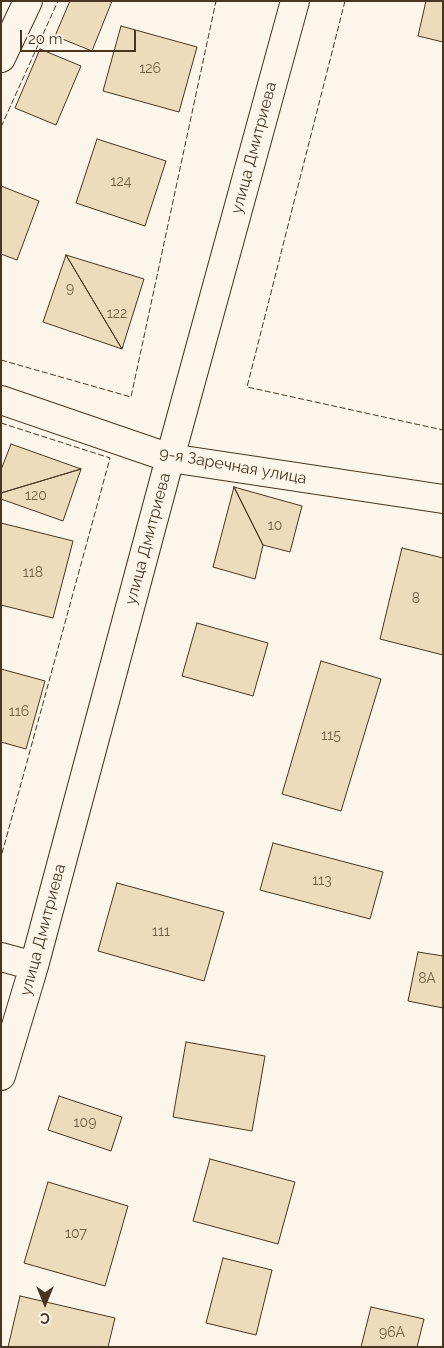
<!DOCTYPE html>
<html>
<head>
<meta charset="utf-8">
<style>
	body { margin:0 }
	#map { position:relative; width:444px; height:1348px; overflow:hidden; background:#fbf6e9; font-family:Raleway,sans-serif }
	canvas { display:block }
	.frame { position:absolute; inset:0; border:2px solid #4a3520; pointer-events:none }
	.north { position:absolute; left:20px; top:1278px; width:50px; height:50px; -webkit-text-stroke:4px #fbf6e9; paint-order:stroke; rotate:180deg; font-size:14px; font-weight:700; line-height:20px; text-align:center; color:#4a3520 }
	.north::after { content:''; display:block; margin:auto; width:18px; height:22px; background:#4a3520; clip-path:polygon(50% 0,100% 100%,50% 72%,0 100%) }
	.scale { position:absolute; left:20px; top:30px; width:116px; height:22px; box-sizing:border-box; border:2px solid #4a3520; border-top:0; padding-left:6px; font-size:15px; line-height:18px; white-space:nowrap; color:#4a3520; -webkit-text-stroke:4px #fbf6e9; paint-order:stroke }
</style>
</head>
<body>
<div id="map">
<canvas width="444" height="1348"></canvas>
<div class="frame"></div>
<div class="north">С</div>
<div class="scale">20 m</div>
</div>
<script>
const g = document.querySelector('canvas').getContext('2d');
g.lineJoin = 'round';
function fillPath(path, color) {
  g.fillStyle = color;
  g.fill(path, 'evenodd');
}
function shape(rows) {
  const path = new Path2D();
  for (const r of rows) {
    path.moveTo(r[0], r[1]);
    for (let i = 2; i < r.length; i += 2) path.lineTo(r[i], r[i + 1]);
  }
  return path;
}
function strokePath(path, color, width, dash) {
  g.strokeStyle = color;
  g.lineWidth = width;
  g.lineCap = dash ? 'butt' : 'round';
  g.setLineDash(dash || []);
  g.stroke(path);
}
function label(font, color, halo, rows, align = 'center') {
  g.font = font + ' Raleway,sans-serif';
  g.lineWidth = 4;
  g.setLineDash([]);
  g.textBaseline = 'middle';
  g.strokeStyle = halo;
  g.fillStyle = color;
  for (const [text, x, y, turn = 0] of rows) {
    g.save();
    g.translate(x, y);
    g.rotate((+turn || 0) * Math.PI / 180);
    g.textAlign = isNaN(turn) ? turn : align;
    if (halo) g.strokeText(text, 0, 0);
    g.fillText(text, 0, 0);
    g.restore();
  }
}
const building = shape([
	[70,1,112,1,92,51,55,36,70,1],
	[426,1,443,1,443,42,418,36,426,1],
	[121,26,197,47,179,112,103,91,121,26],
	[40,49,81,66,56,125,15,108,40,49],
	[97,139,166,161,145,226,76,203,97,139],
	[1,186,39,201,17,260,1,254,1,186],
	[66,255,144,279,122,349,66,255],
	[66,255,122,349,43,322,66,255],
	[11,444,81,469,1,493,1,470,11,444],
	[81,469,63,521,1,499,1,493,81,469],
	[234,487,302,506,290,552,263,545,234,487],
	[234,487,263,545,255,579,213,567,234,487],
	[1,523,73,541,53,618,1,605,1,523],
	[402,548,443,558,443,655,380,639,402,548],
	[197,623,268,643,253,696,182,676,197,623],
	[321,661,381,679,341,811,282,794,321,661],
	[1,669,45,681,26,749,1,742,1,669],
	[273,843,383,872,370,919,260,890,273,843],
	[117,883,224,912,204,981,98,951,117,883],
	[418,952,443,956,443,1008,408,1001,418,952],
	[186,1042,265,1056,252,1131,173,1117,186,1042],
	[59,1096,122,1117,111,1151,48,1130,59,1096],
	[210,1159,295,1182,278,1244,193,1221,210,1159],
	[48,1182,128,1206,105,1286,24,1263,48,1182],
	[223,1258,272,1270,256,1335,206,1323,223,1258],
	[20,1296,115,1318,108,1347,8,1347,20,1296],
	[371,1307,424,1319,417,1347,361,1347,371,1307]
]);
fillPath(building, '#ecdcbc');
strokePath(building, '#4a3520', 1);
const minor = shape([
	[1,58,28,1],
	[1,400,170,458,443,499],
	[1,957,34,966],
	[1,1076,34,966,170,458,295,1]
]);
strokePath(minor, '#4a3520', 30);
strokePath(minor, '#fbf6e9', 28);
strokePath(shape([
	[345,1,247,387,443,430],
	[1,127,58,1],
	[1,360,131,397,216,1],
	[1,423,110,458,1,857]
]), '#4a3520', 1, [6, 2.5]);
label('14px', '#725f47', null, [
	["126",150,69],
	["124",121,182],
	["9",70,289],
	["122",117,314],
	["120",36,496],
	["10",275,526],
	["118",33,573],
	["8",416,599],
	["116",19,712],
	["115",331,736],
	["113",322,881],
	["111",161,932],
	["8А",427,979],
	["109",85,1123],
	["107",76,1234],
	["96А",392,1333]
]);
label('16px', '#4a3520', '#fbf6e9', [
	["улица Дмитриева",254,148,-75],
	["9-я Заречная улица",233,466,10],
	["улица Дмитриева",148,539,-75],
	["улица Дмитриева",43,930,-75]
]);
</script>
</body>
</html>
